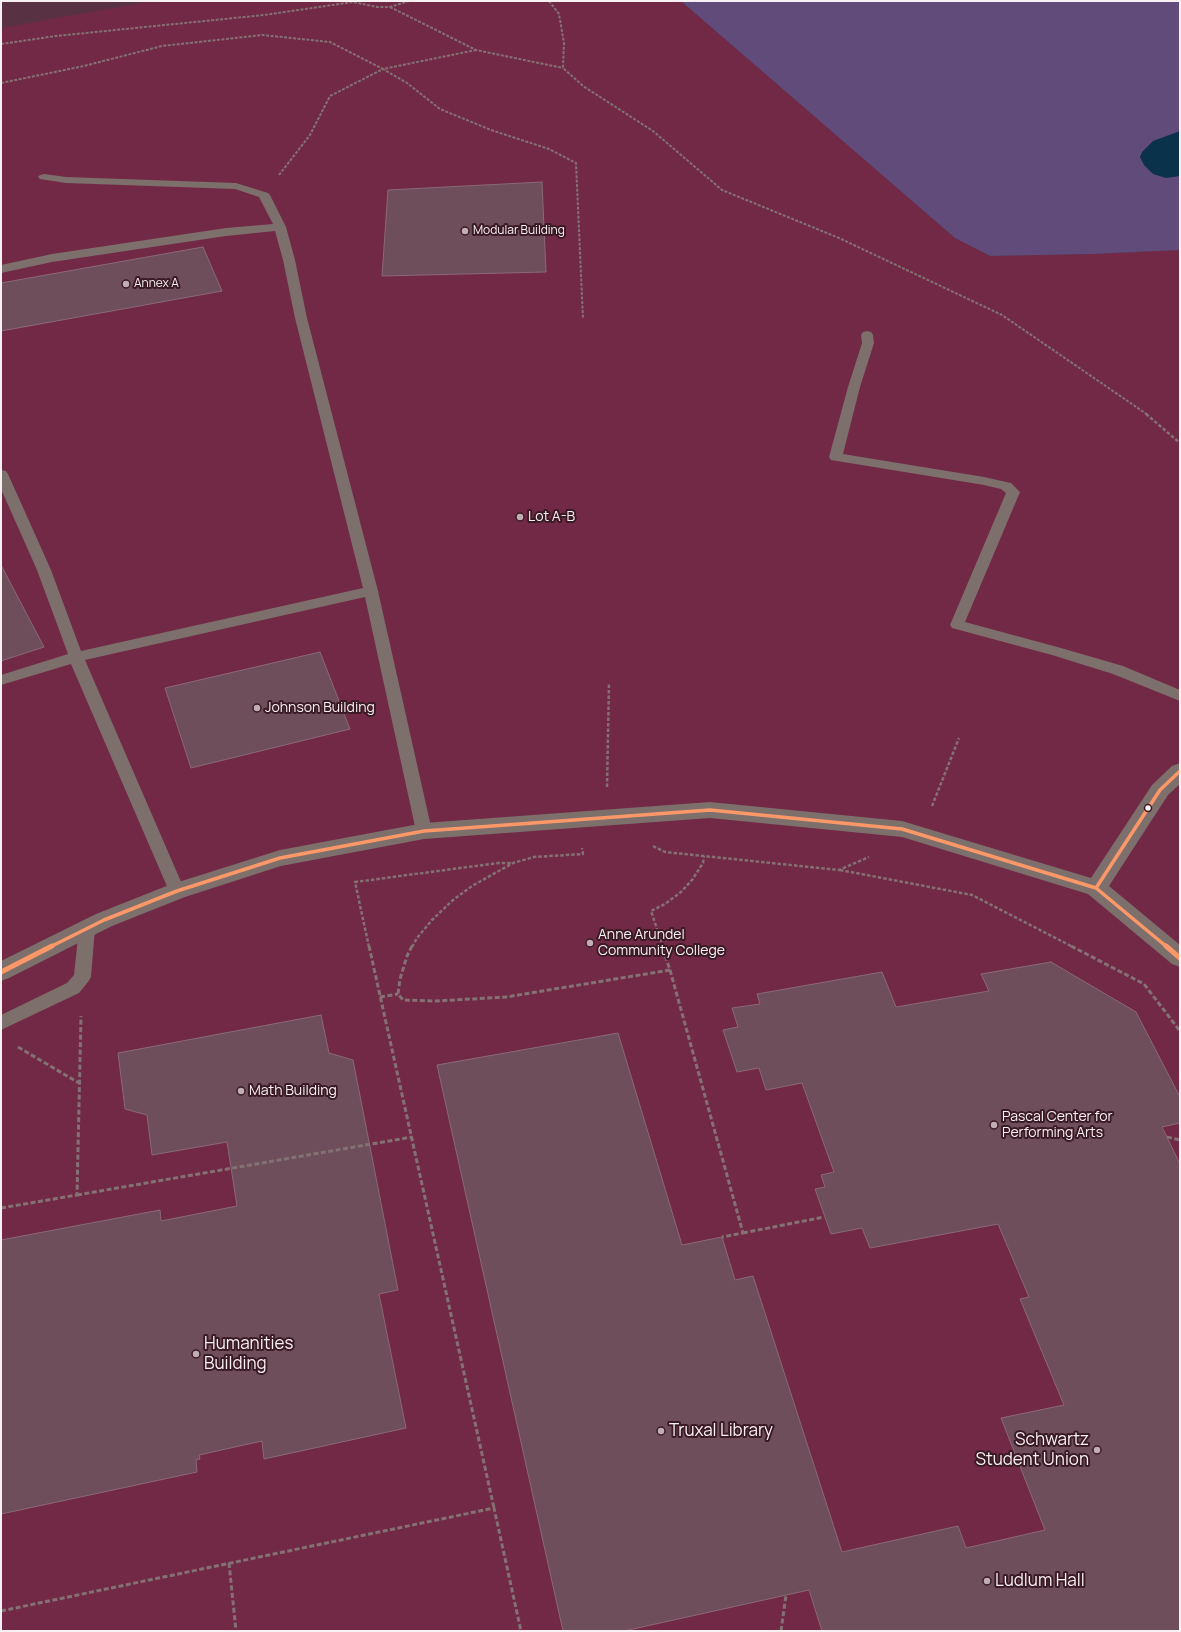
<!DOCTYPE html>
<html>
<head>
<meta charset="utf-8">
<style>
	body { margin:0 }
	#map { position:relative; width:1181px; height:1632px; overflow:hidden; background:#583242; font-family:Manrope,sans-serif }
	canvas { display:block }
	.frame { position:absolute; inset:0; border:2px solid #f9f0f3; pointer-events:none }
</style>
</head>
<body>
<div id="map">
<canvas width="1181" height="1632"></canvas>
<div class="frame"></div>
</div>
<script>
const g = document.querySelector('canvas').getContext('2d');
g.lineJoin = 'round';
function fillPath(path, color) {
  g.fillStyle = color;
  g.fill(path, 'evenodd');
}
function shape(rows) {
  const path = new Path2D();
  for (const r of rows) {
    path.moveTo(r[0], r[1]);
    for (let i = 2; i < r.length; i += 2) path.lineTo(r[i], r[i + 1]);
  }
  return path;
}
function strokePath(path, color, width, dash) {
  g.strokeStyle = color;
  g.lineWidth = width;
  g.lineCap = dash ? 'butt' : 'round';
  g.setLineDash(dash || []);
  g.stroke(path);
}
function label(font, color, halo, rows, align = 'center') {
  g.font = font + ' Manrope,sans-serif';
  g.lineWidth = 4;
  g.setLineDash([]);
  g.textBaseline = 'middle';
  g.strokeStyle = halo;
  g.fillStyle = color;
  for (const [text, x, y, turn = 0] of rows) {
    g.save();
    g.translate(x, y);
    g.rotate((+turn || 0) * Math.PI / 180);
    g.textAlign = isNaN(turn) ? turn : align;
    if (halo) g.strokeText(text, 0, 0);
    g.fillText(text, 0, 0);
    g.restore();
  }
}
fillPath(shape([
	[153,1,681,1,955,238,990,256,1093,254,1180,250,1180,1631,1,1631,1,28]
]), '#722946');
fillPath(shape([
	[681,1,1180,1,1180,250,1093,254,990,256,955,238]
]), '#604b7b');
fillPath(shape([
	[1180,131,1180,176,1166,178,1153,174,1144,165,1140,157,1142,152,1153,141]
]), '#0a324a');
const building = shape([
	[542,182,546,272,382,276,388,190,542,182],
	[203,247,222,291,1,331,1,283,203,247],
	[1,565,44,647,1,661,1,565],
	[320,652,350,729,191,768,165,688,320,652],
	[1051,962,1136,1012,1180,1097,1180,1123,1162,1127,1180,1164,1180,1631,822,1631,809,1590,624,1631,563,1631,437,1065,618,1033,682,1245,722,1237,735,1280,753,1276,842,1552,958,1526,966,1548,1045,1530,1001,1418,1064,1405,1020,1299,1029,1297,998,1224,870,1248,862,1228,831,1234,815,1189,825,1187,821,1175,834,1172,802,1083,766,1090,759,1068,737,1072,723,1030,738,1027,732,1008,760,1004,757,994,882,972,896,1007,989,991,981,974,1051,962],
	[321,1015,329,1053,353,1060,398,1290,379,1294,406,1428,264,1459,262,1441,199,1455,200,1459,196,1460,197,1472,1,1514,1,1240,160,1210,161,1221,237,1206,227,1142,152,1155,147,1115,125,1109,118,1053,321,1015]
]);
fillPath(building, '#6e4e5b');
strokePath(building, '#8a6975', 1);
strokePath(shape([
	[549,1,559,14,564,43,563,68,583,86,653,131,722,190,839,238,1002,315,1148,415],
	[390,7,476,50,563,68],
	[1,44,56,36,264,15,353,2,377,7,390,7,409,1],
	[1,83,84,66,162,46,262,35,330,42,383,69,476,50],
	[279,175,310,135,330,96,383,69,407,83,440,109,491,130,549,149,576,163,583,319]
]), '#847173', 2, [3, 1.5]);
strokePath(shape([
	[1146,414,1180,443],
	[607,787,609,683],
	[932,806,959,738],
	[653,846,665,852,839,870,869,857],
	[840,870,972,895,1073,947],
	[369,947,355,882,498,863,513,863],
	[412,947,417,938,432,920,453,900,472,886,513,863,534,857,583,854,582,848],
	[663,947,651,911,665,904,681,892,692,880,703,863,704,856]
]), '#847173', 2.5, [3.5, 2]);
strokePath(shape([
	[369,946,494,1508],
	[412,946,407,956,400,979,398,994,403,1000,436,1001,506,997,670,970,662,946],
	[1071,946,1144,984,1180,1031],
	[670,970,743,1233,722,1237],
	[380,997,398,994],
	[18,1047,79,1083],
	[1167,1137,1180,1140],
	[77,1195,412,1137],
	[1,1208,77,1195,81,1016],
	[743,1233,824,1217],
	[229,1563,236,1631],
	[1,1611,494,1508,521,1631],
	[781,1631,786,1595]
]), '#847173', 3, [5, 2.5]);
fillPath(shape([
	[44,174,66,177,236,183,268,193,270,195,286,227,295,260,307,318,378,591,432,831,430,835,424,837,418,835,416,831,365,597,85,660,185,891,183,895,177,897,171,895,169,891,71,664,1,685,1,675,68,654,37,570,1,489,1,470,6,471,8,474,51,570,81,651,363,588,295,318,283,260,275,231,226,236,52,262,1,273,1,265,52,254,226,228,273,224,259,197,235,189,66,183,40,179,38,177,40,175,44,174],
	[867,331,871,332,873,335,874,343,860,387,843,454,984,477,1011,483,1020,492,965,622,1061,648,1123,666,1180,690,1180,701,1113,674,1052,655,952,628,950,625,1006,493,1001,489,984,485,831,460,829,457,848,387,862,343,861,335,863,332,867,331],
	[87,922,93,924,95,928,91,977,88,982,79,993,1,1030,1,1015,67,983,74,975,79,928,81,924,87,922]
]), '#7d6f6b');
fillPath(shape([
	[1180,763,1180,784,1168,795,1109,886,1180,945,1180,967,1172,964,1088,894,902,837,710,818,424,839,281,866,185,897,112,926,9,978,1,981,1,961,96,914,169,885,280,850,424,823,710,802,902,821,1091,878,1152,785,1172,766,1180,763]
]), '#7d6f6b');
strokePath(shape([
	[1096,888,1160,790,1180,771],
	[50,947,104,920,177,891,280,858,424,831,710,810,902,829,1096,888,1167,947]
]), '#fc9868', 3.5);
strokePath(shape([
	[1166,946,1180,958],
	[1,972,52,946]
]), '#fc9868', 5);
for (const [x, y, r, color] of [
	[465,231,4,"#c1aeb5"],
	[126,284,4,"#c1aeb5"],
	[520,517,4,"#c1aeb5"],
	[257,708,4,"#c1aeb5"],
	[1148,808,3.5,"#f9f0f3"],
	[590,943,4,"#c1aeb5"],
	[241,1091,4,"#c1aeb5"],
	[994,1125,4,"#c1aeb5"],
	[196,1354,4,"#c1aeb5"],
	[661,1431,4,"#c1aeb5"],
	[1097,1450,4,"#c1aeb5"],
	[987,1581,4,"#c1aeb5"]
]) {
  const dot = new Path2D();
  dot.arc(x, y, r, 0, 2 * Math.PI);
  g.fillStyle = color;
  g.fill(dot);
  strokePath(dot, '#3a1a25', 1.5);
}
label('12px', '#f9f0f3', '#3a1a25', [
	["Modular Building",473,231],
	["Annex A",134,284]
], 'left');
label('14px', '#f9f0f3', '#3a1a25', [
	["Lot A-B",528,517],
	["Johnson Building",265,708],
	["Anne Arundel",598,935],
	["Community College",598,951],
	["Math Building",249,1091],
	["Pascal Center for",1002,1117],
	["Performing Arts",1002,1133]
], 'left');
label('17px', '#f9f0f3', '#3a1a25', [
	["Humanities",204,1344],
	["Building",204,1364],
	["Truxal Library",669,1431],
	["Schwartz",1089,1440,"right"],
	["Student Union",1089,1460,"right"],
	["Ludlum Hall",995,1581]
], 'left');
</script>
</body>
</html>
